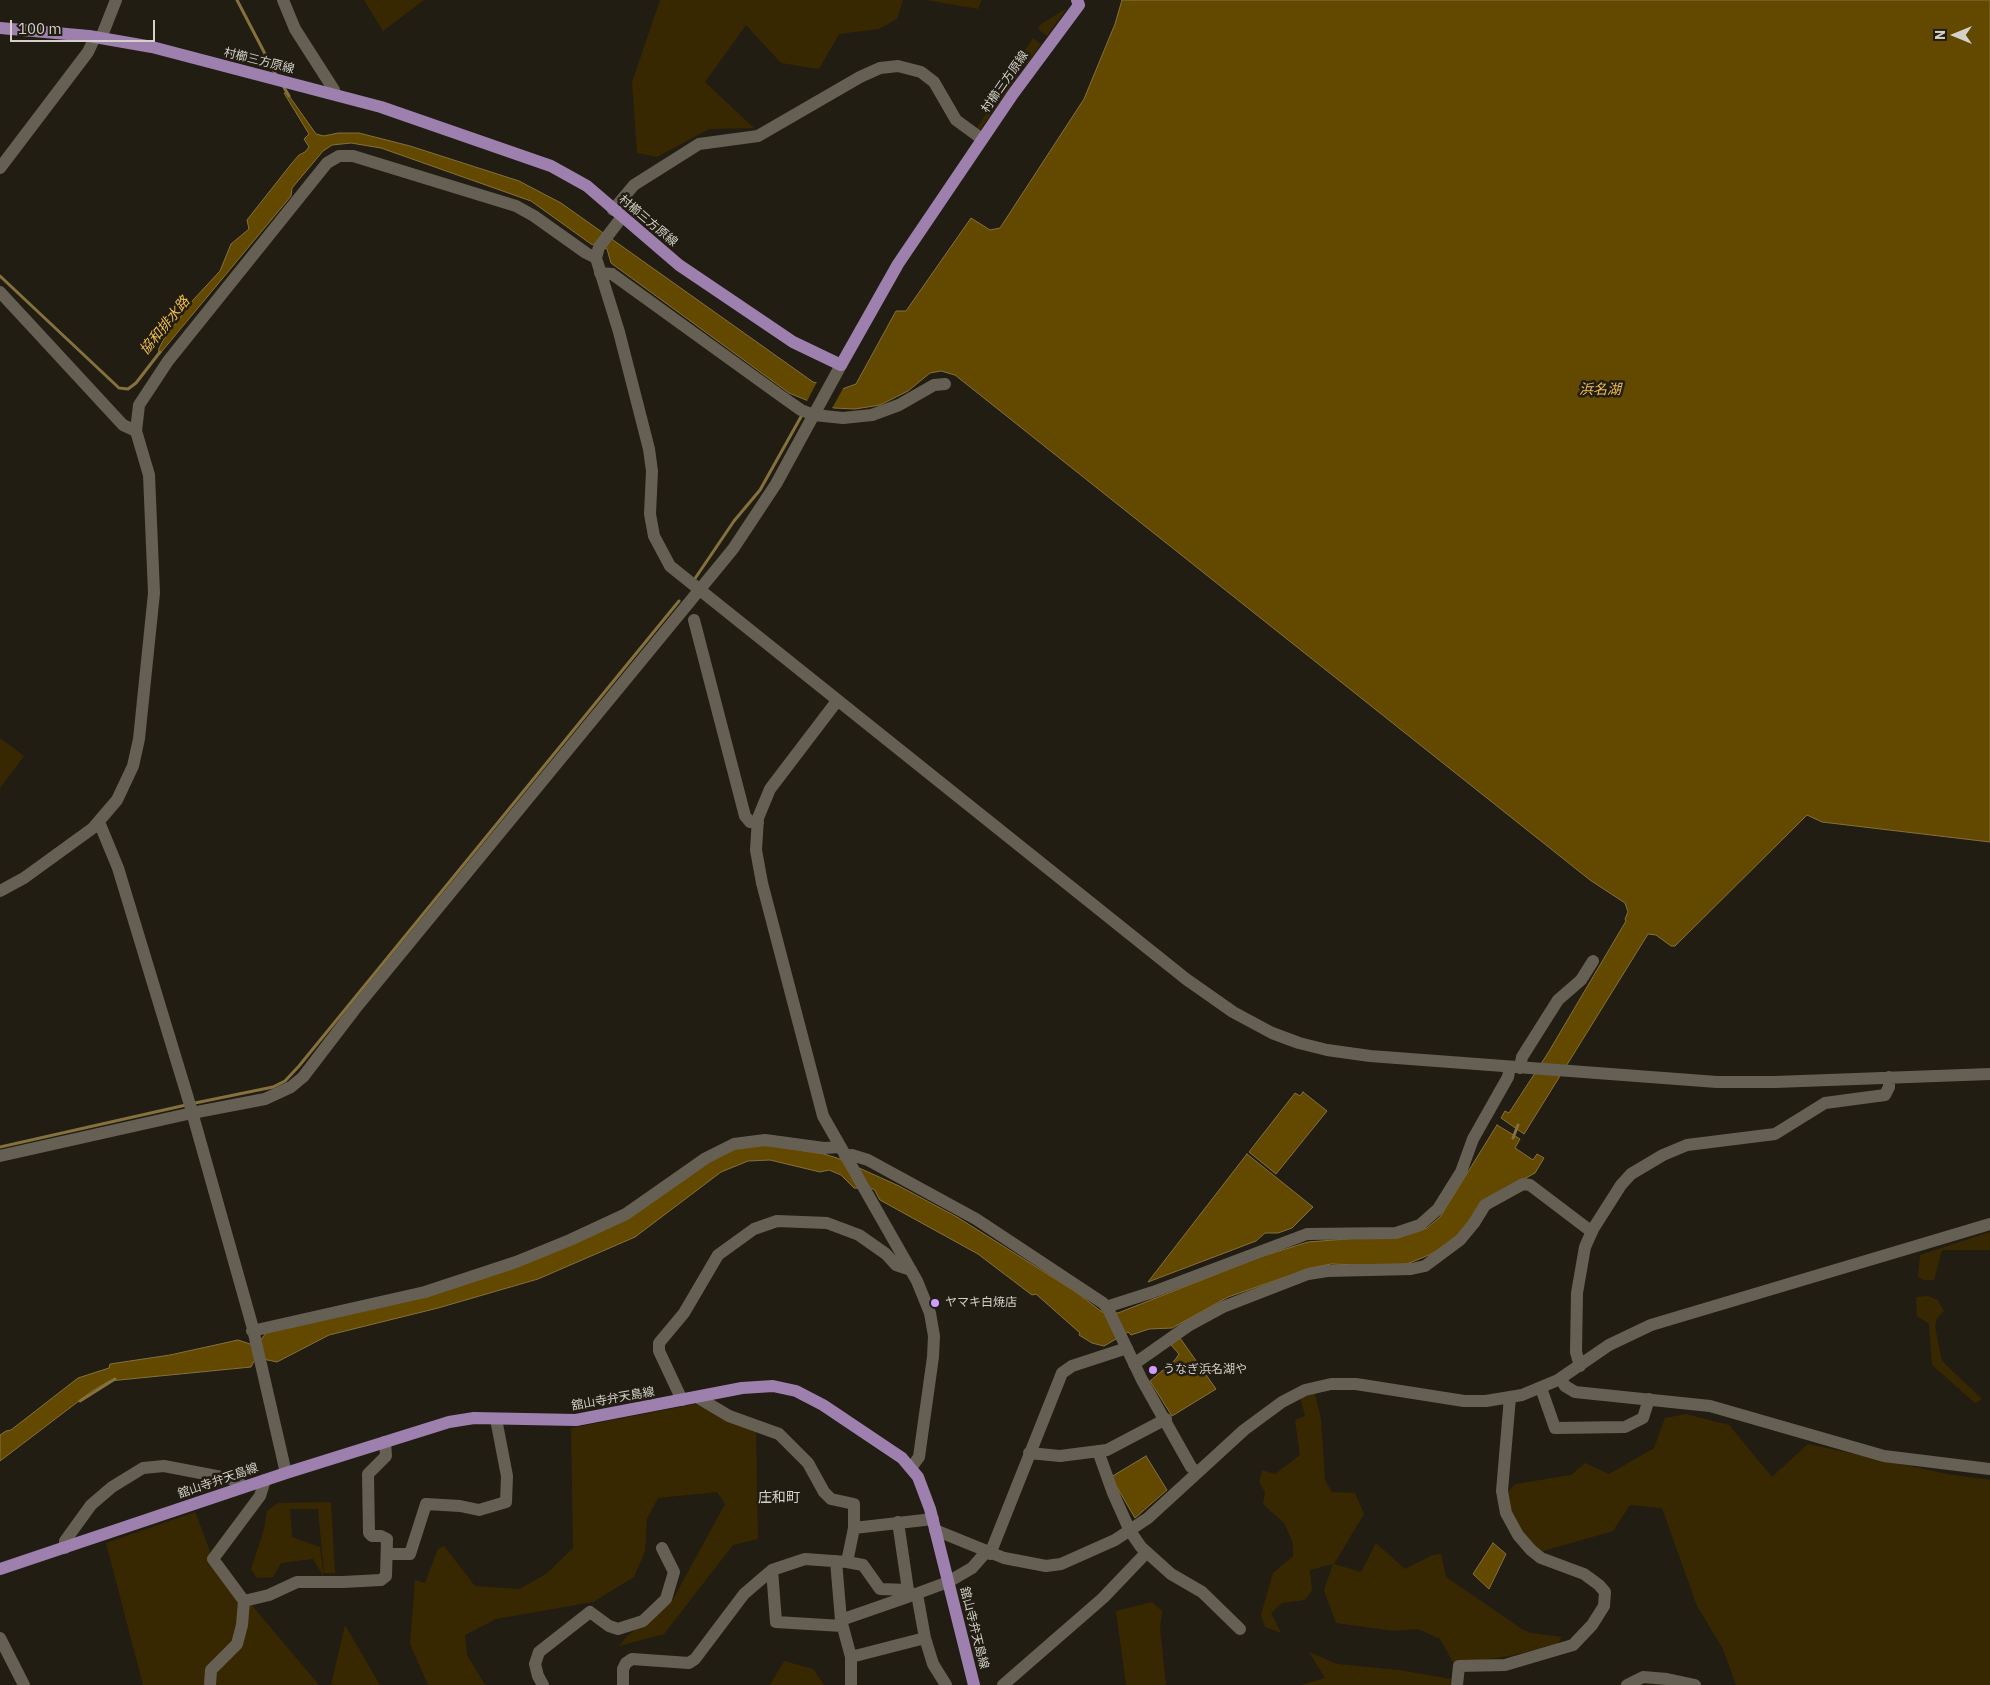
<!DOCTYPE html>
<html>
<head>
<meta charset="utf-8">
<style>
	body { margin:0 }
	#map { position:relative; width:1990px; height:1685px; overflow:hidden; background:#221d12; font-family:"IBM Plex Sans",sans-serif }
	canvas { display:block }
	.north { position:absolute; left:1930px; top:10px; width:50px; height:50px; -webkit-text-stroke:4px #221d12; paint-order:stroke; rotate:270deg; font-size:14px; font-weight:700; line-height:20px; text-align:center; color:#d4d1ca }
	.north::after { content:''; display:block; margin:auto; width:18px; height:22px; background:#d4d1ca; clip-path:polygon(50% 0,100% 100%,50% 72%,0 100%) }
	.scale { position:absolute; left:10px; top:20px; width:145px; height:22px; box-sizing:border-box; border:2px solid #d4d1ca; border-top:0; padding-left:6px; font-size:15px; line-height:18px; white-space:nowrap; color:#d4d1ca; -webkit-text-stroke:4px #221d12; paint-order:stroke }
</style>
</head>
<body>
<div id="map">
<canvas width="1990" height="1685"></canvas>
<div class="north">N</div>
<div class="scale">100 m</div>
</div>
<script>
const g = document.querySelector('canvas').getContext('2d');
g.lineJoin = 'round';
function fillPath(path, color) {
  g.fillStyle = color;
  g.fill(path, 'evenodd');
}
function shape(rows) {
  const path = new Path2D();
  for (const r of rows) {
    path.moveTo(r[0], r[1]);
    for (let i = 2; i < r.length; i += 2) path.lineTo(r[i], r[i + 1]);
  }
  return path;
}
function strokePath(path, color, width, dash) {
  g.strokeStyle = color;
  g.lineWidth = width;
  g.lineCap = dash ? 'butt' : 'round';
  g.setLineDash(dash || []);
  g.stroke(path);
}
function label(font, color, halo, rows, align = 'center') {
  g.font = font + ' "IBM Plex Sans","Noto Sans JP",sans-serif';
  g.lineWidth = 5;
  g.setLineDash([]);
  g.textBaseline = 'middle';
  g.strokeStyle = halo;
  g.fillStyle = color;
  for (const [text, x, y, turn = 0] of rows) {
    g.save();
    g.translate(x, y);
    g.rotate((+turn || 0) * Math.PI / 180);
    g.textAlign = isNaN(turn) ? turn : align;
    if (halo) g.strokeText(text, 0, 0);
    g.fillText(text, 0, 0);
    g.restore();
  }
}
fillPath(shape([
	[364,0,424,0,383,31],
	[660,0,903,0,897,19,879,29,839,34,819,69,781,63,746,25,705,82,754,128,709,129,657,157,637,153,632,82],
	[926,0,982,0,978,9],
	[1067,8,1047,36,1038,29,1041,24],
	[1033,38,1041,44,1026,65,1023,66,1020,58],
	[1014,69,1019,75,980,130,976,130],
	[0,738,24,756,0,788],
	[1990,1232,1990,1250,1942,1250,1934,1280,1924,1280,1918,1277,1920,1255],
	[1928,1296,1938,1300,1944,1311,1937,1318,1935,1327,1942,1361,1982,1399,1975,1403,1932,1365,1929,1324,1917,1316,1916,1302,1917,1297],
	[1314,1390,1321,1419,1325,1480,1332,1492,1355,1493,1364,1514,1334,1564,1361,1572,1376,1543,1405,1569,1433,1555,1441,1554,1446,1577,1522,1629,1531,1633,1562,1637,1557,1645,1509,1656,1454,1664,1440,1639,1418,1629,1394,1631,1336,1623,1324,1590,1333,1564,1310,1570,1312,1590,1305,1600,1282,1603,1271,1613,1281,1633,1265,1627,1261,1615,1273,1573,1293,1556,1293,1543,1284,1523,1263,1504,1265,1492,1259,1482,1262,1470,1275,1474,1300,1455,1295,1420,1305,1416,1300,1397],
	[696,1404,756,1431,758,1539,733,1545,664,1634,619,1646,627,1636,671,1603,725,1504,717,1492,658,1498,647,1519,645,1551,634,1577,593,1602,496,1619,465,1635,467,1655,485,1685,428,1685,410,1644,415,1580,425,1583,438,1549,444,1546,475,1586,519,1589,546,1574,573,1548,571,1428],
	[1686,1414,1729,1425,1772,1477,1808,1444,1947,1474,1990,1480,1990,1685,1736,1685,1723,1649,1697,1606,1662,1508,1630,1505,1613,1531,1543,1551,1517,1536,1505,1495,1515,1484,1571,1475,1585,1463,1609,1474,1654,1448,1665,1418],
	[331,1502,335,1573,324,1573,318,1509,290,1509,292,1537,320,1547,324,1577,313,1559,281,1563,273,1577,257,1578,251,1569,264,1529,267,1511,278,1503],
	[195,1512,213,1559,319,1685,143,1685,106,1543],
	[1152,1602,1162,1611,1160,1628,1166,1685,1126,1685,1116,1611],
	[345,1625,380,1685,331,1685],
	[1309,1652,1337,1664,1399,1670,1451,1679,1450,1685,1301,1685,1325,1678],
	[784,1661,813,1669,824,1685,770,1685]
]), '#382801');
const water = shape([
	[1122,0,1990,0,1990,842,1822,822,1807,815,1675,946,1671,946,1656,935,1648,934,1524,1134,1501,1118,1505,1111,1509,1113,1548,1053,1626,921,1625,919,1628,912,1625,903,1590,880,955,375,941,371,930,373,908,391,880,405,855,409,834,408,811,402,789,393,611,263,607,249,591,244,531,201,381,148,351,143,332,145,323,151,292,188,291,196,158,356,159,348,164,339,194,299,220,271,231,244,249,229,247,220,292,163,299,155,305,152,309,147,304,139,309,134,284,93,287,93,316,134,324,136,338,133,359,133,410,146,519,181,561,203,813,382,842,389,856,384,896,311,906,311,971,218,990,230,1000,228,1084,99,1115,24,1122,0],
	[1303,1092,1327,1111,1276,1174,1249,1152,1295,1093,1300,1096,1303,1092],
	[1497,1125,1520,1139,1515,1148,1533,1160,1537,1154,1544,1158,1535,1173,1483,1201,1463,1229,1448,1245,1429,1255,1407,1264,1386,1266,1331,1264,1311,1268,1228,1297,1172,1328,1149,1329,1131,1335,1128,1332,1104,1346,1092,1343,1079,1335,1080,1333,1036,1294,1032,1295,978,1254,880,1200,874,1189,854,1188,841,1175,829,1170,820,1172,770,1160,748,1161,721,1172,635,1237,538,1279,438,1308,329,1335,277,1362,263,1359,254,1361,251,1367,109,1381,92,1391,0,1461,0,1435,6,1431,11,1430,78,1378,109,1368,110,1364,170,1355,238,1340,250,1344,260,1341,266,1333,530,1262,733,1149,765,1145,824,1154,837,1158,899,1186,957,1217,1076,1292,1102,1312,1118,1313,1260,1257,1308,1242,1410,1234,1427,1228,1440,1217,1497,1125],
	[1247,1154,1313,1207,1292,1228,1278,1233,1265,1233,1256,1241,1148,1282,1247,1154],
	[1180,1338,1216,1389,1172,1416,1150,1381,1175,1360,1179,1354,1171,1345,1180,1338],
	[1146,1456,1167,1490,1135,1518,1111,1477,1146,1456],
	[1493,1543,1506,1554,1489,1589,1473,1574,1493,1543]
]);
fillPath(water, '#634800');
strokePath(water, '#85713d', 1);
fillPath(shape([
	[818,380,845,385,831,410,806,403]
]), '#221d12');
strokePath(shape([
	[237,0,276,75],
	[282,84,289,96],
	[0,276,119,388,128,389,136,383,160,352],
	[694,580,734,521,760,490,802,415],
	[195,1103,273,1087,285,1081,299,1066,679,601],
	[1513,1138,1518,1125],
	[0,1147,186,1105],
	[80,1401,115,1379]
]), '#85713d', 3);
strokePath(shape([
	[283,0,295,29,334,90,334,94],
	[101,38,116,0],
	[0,168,88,52,95,37],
	[613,210,634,185,699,144,758,136,860,77,880,68,898,66,921,72,934,82,956,120,982,139],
	[622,217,599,247,596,258,619,332,649,449,652,471,650,514,654,536,670,566,1186,979,1233,1012,1272,1033,1299,1043,1327,1050,1370,1056,1717,1082,1775,1082,1990,1074],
	[600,273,612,274,781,396,801,410,814,415,843,418,872,415,899,405,934,385,945,384],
	[0,292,123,425,136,431],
	[694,620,745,816,750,822,758,823],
	[837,701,770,789,758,818,756,850,762,883,823,1116,917,1281,930,1313,934,1336,933,1357,919,1457,911,1468],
	[99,822,118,868,190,1105,252,1325,286,1473],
	[0,891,24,878,93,828,117,800,133,766,139,739,154,593,149,475,136,431,139,405,168,361,327,163,339,156,353,156,516,206,534,216,586,253,596,258],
	[1520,1068,1522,1057,1558,1000,1581,980,1593,961],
	[0,1156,192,1113,265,1099,291,1087,303,1077,355,1009,733,549,776,484,841,365],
	[845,1156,852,1155,868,1160,976,1219,1103,1303,1108,1309,1142,1380,1191,1467,1197,1472],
	[1106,1307,1153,1292,1307,1234,1396,1233,1420,1225,1438,1209,1461,1172,1473,1139,1508,1077,1510,1067],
	[252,1331,425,1292,516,1262,570,1240,626,1214,706,1158,734,1144,765,1140,824,1148,840,1147],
	[1134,1364,1188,1326,1223,1307,1308,1274,1327,1271,1411,1269,1425,1266,1460,1240,1474,1223,1485,1205,1523,1184,1530,1185,1592,1232],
	[1580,1366,1576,1352,1577,1293,1585,1247,1593,1229,1621,1185,1631,1174,1663,1155,1687,1145,1775,1134,1825,1103,1885,1095,1889,1087,1889,1077],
	[1561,1379,1565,1386,1575,1392,1710,1406,1884,1456,1990,1469],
	[1541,1388,1555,1428,1625,1427,1643,1418,1649,1399],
	[697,1397,729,1416,779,1434,808,1463,824,1492,831,1499,854,1504,854,1528,847,1562],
	[682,1400,659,1351,659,1343,684,1313,718,1255,754,1229,777,1221,827,1223,859,1235,886,1254,896,1265,911,1270],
	[1098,1451,1113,1493,1130,1531,1141,1547,1171,1574,1202,1592,1240,1629],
	[1029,1453,1060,1456,1107,1450,1166,1419],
	[898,1522,908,1590],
	[854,1528,933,1519],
	[935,1530,1004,1558,1046,1566,1061,1564,1115,1540,1148,1518,1244,1430,1282,1402,1305,1390,1331,1384,1356,1384,1464,1401,1486,1401,1522,1395,1558,1380,1609,1345,1651,1325,1990,1224],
	[65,1548,65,1541,91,1505,112,1487,143,1468,164,1466,237,1480,243,1487],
	[388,1554,410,1554,426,1504,460,1506,479,1510,506,1502,507,1476,496,1419],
	[990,1554,1062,1373,1072,1366,1127,1348],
	[836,1561,841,1620,851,1657,851,1685],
	[772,1570,776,1622,842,1626],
	[917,1594,925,1638,933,1664,946,1685],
	[244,1601,213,1559,260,1496,265,1480],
	[841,1620,913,1595],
	[0,1638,24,1685],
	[851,1657,925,1638],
	[210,1685,211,1670,237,1644,242,1625,244,1601,269,1595,297,1582,343,1582,381,1580,386,1576,387,1539,381,1536,372,1536,369,1533,368,1474,386,1456,385,1442],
	[543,1685,538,1676,535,1664,539,1652,590,1612,609,1626,618,1629,643,1621,666,1599,674,1572,662,1548],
	[623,1685,623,1669,626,1663,632,1659,689,1663,695,1659,744,1594,772,1570,805,1559,847,1562,863,1565,880,1589,908,1590,913,1595,948,1582,972,1568,986,1552],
	[1003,1685,1103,1598,1146,1553],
	[1457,1685,1459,1666,1505,1665,1573,1645,1592,1625,1604,1606,1605,1592,1599,1585,1584,1574,1541,1558,1531,1550,1518,1535,1506,1513,1502,1491,1510,1397],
	[1627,1685,1643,1677,1667,1679,1695,1685]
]), '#666054', 12);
strokePath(shape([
	[0,28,89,36,152,47,381,107,551,166,587,186,679,265,793,342,841,365,898,264,1013,94,1079,5,1077,0],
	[0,1569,286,1473,449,1422,474,1418,576,1420,742,1388,773,1386,796,1391,823,1405,902,1458,918,1477,930,1509,974,1685]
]), '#9e80af', 12);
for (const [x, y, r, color] of [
	[935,1303,5,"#d09dfe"],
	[1153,1370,5,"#d09dfe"]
]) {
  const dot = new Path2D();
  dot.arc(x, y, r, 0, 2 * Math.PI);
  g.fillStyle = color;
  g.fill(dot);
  strokePath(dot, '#221d12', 2);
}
label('12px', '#d4d1ca', '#221d12', [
	["村櫛三方原線",259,61,14],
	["村櫛三方原線",1005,82,-55],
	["村櫛三方原線",648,221,40],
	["舘山寺弁天島線",613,1399,-10],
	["舘山寺弁天島線",218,1481,-19],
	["舘山寺弁天島線",974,1628,76]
]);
label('12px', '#d4d1ca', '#221d12', [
	["ヤマキ白焼店",945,1303],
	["うなぎ浜名湖や",1163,1370]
], 'left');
label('italic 14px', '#f0be4f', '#221d12', [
	["協和排水路",165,326,-51],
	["浜名湖",1600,390]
]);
label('14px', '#d4d1ca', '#221d12', [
	["庄和町",779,1498]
]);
</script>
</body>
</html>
